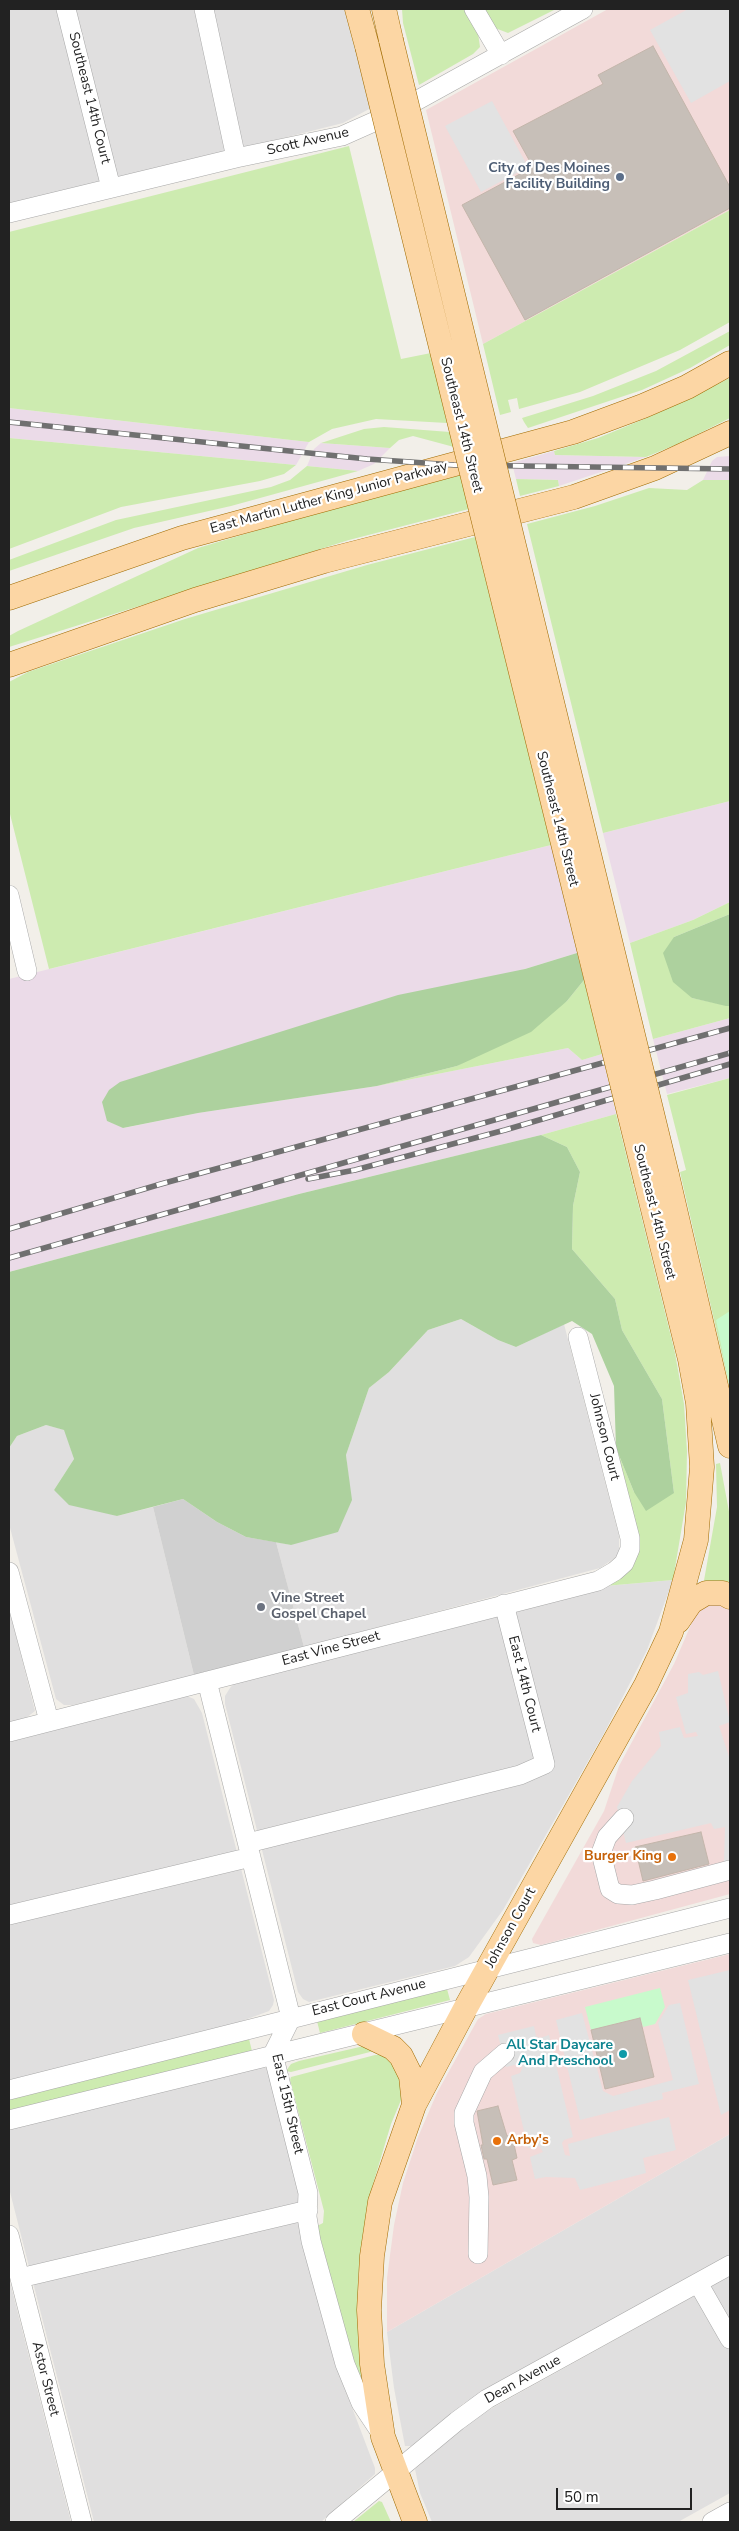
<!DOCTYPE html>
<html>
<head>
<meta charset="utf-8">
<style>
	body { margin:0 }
	#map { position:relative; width:739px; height:2531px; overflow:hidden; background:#f2efe9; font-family:"Nunito Sans",sans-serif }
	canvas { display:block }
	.frame { position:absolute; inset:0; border:10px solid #222; pointer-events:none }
	.scale { position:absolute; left:556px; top:2488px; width:136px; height:22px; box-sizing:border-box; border:2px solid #222; border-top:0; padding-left:6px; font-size:15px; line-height:18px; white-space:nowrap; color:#222; -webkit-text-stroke:4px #fff; paint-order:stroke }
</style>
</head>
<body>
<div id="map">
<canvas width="739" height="2531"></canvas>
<div class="frame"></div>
<div class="scale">50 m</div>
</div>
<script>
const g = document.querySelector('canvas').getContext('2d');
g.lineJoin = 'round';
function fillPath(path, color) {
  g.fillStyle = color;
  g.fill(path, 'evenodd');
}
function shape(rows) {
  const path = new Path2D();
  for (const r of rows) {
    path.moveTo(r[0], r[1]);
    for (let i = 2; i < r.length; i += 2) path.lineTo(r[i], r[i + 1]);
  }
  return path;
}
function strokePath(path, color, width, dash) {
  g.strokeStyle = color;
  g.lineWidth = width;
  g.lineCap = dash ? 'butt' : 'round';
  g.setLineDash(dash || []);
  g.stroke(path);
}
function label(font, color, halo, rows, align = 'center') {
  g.font = font + ' "Nunito Sans",sans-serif';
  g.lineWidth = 4.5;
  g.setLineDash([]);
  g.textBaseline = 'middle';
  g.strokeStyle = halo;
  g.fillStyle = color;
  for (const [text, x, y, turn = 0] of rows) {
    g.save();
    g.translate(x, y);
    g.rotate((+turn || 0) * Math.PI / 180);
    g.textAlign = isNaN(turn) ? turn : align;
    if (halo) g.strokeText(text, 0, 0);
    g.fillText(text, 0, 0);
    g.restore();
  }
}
fillPath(shape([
	[9,9,345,9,371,108,343,123,9,207],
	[461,1319,498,1340,516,1347,564,1324,619,1536,619,1555,600,1568,304,1647,276,1542,291,1545,351,1500,346,1455,369,1388,389,1372,428,1330],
	[46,1425,65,1430,74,1459,54,1490,117,1516,153,1507,194,1675,73,1705,64,1705,56,1699,9,1524,9,1448,17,1436],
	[673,1580,647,1650,603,1735,503,1910,469,1957,455,1966,309,2002,303,1999,298,1992,225,1704,225,1696,230,1688,236,1681,605,1586],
	[9,1608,35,1711,26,1718,9,1723],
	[187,1696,194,1699,202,1713,274,2000,273,2005,269,2011,215,2031,9,2083,9,1742,176,1697],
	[259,2066,266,2068,273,2079,340,2376,375,2468,375,2474,321,2522,94,2522,9,2188,9,2128],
	[730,2134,730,2255,464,2403,411,2446,405,2446,394,2388,387,2332],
	[730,2276,730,2493,678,2522,432,2522,420,2493,415,2469,467,2425,478,2416],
	[9,2278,71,2522,9,2522]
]), '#e0dfdf');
fillPath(shape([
	[608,9,730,9,730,210,483,344,426,110],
	[707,1604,730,1604,730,1894,541,1945,533,1943,532,1939,604,1811,619,1766,674,1664,696,1613],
	[730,1954,730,2134,387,2332,387,2278,394,2225,403,2183,418,2137,437,2093,478,2019,486,2014]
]), '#f2dad9');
fillPath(shape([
	[9,408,309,442,296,465,9,438],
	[321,443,390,448,374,464,358,471,307,466,314,449],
	[554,451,555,455,646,457,559,486,558,480,516,479,512,463],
	[730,456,730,480,703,480,712,461,717,457],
	[730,801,730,902,693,920,630,943,603,833],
	[551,845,577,953,525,969,107,1121,124,1128,198,1113,377,1086,568,1048,582,1060,602,1054,616,1114,541,1135,299,1194,9,1272,9,979],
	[730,1018,730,1078,667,1094,653,1039]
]), '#ebdbe8');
fillPath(shape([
	[183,1499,217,1522,246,1537,276,1542,304,1647,194,1675,153,1507]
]), '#d0d0d0');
fillPath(shape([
	[402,9,465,9,478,33,480,47,473,54,419,85,403,23],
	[483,9,556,9,508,33,495,28],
	[349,146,401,359,431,353,447,423,376,419,332,429,309,442,9,408,9,232],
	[730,210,730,322,680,350,580,392,519,409,517,398,508,400,511,412,500,415,483,344],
	[730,331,730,345,690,368,642,390,528,428,524,422,522,418,593,396,656,371],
	[730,378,730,418,680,443,646,457,555,455,554,451,598,438,649,417],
	[384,427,450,432,454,447,413,436,399,440,390,448,321,443,364,429],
	[9,438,296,465,284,474,260,481,121,507,9,549],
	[307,466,358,471,231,506,134,528,9,571,9,560,116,520,271,487,290,480],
	[461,475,469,509,349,540,9,647,9,636,18,631,198,548,346,504],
	[516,479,558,480,559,486,520,496],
	[703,480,730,480,730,801,603,833,527,524,595,506,649,488,687,490],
	[475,537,551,845,49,969,9,810,9,682,28,672,185,619,367,565],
	[730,902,730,914,674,937,692,998,730,1006,730,1018,653,1039,630,943,693,920],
	[584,980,602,1054,582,1060,568,1048,377,1086,457,1066,567,1001],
	[730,1078,730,1389,680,1172,686,1170,667,1095],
	[616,1114,675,1353,684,1404,687,1451,686,1502,673,1580,605,1586,631,1565,616,1448,634,1492,674,1493,662,1399,622,1330,615,1299,572,1249,573,1206,580,1172,567,1147,541,1135],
	[720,1463,730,1517,730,1586,703,1586,717,1507,716,1464],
	[447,1989,450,2000,320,2033,317,2021],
	[249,2039,252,2051,10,2111,9,2099],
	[364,2046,374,2051,291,2072,286,2071,291,2064,299,2061],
	[375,2055,389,2055,396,2063,404,2093,391,2124,373,2184,363,2233,358,2279,363,2385,359,2384,317,2226,323,2223,324,2211,290,2080,291,2077],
	[379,2501,382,2502,391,2522,353,2522]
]), '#cdebb0');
fillPath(shape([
	[730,914,730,1006,726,1006,692,998,673,982,663,953,674,937],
	[577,953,584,980,567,1001,531,1032,457,1066,377,1086,198,1113,123,1128,107,1121,102,1102,109,1090,120,1082,398,995,525,969],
	[541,1135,567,1147,580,1172,573,1206,572,1249,615,1299,622,1330,662,1399,674,1493,646,1511,634,1492,616,1448,614,1386,592,1334,572,1321,516,1347,498,1340,461,1319,428,1330,389,1372,369,1388,346,1455,352,1500,338,1532,291,1545,246,1537,217,1522,183,1499,117,1516,69,1505,54,1490,74,1459,64,1430,46,1425,17,1436,9,1448,9,1272,299,1194]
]), '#add19e');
fillPath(shape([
	[730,1311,730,1389,716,1320],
	[660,1988,665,2007,655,2024,643,2027,640,2018,591,2030,585,2007]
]), '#c8facc');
fillPath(shape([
	[688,9,730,9,730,81,691,103,650,30],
	[492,101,528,167,481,192,445,126],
	[718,1671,730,1722,719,1726,730,1760,730,1875,724,1862,725,1827,714,1829,711,1823,626,1843,617,1807,632,1781,661,1746,659,1732,680,1727,684,1738,698,1736,696,1732,686,1734,676,1697,688,1693,688,1674,699,1672,703,1675],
	[730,1970,730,2110,721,2115,688,1980],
	[680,2003,699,2084,662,2093,663,2099,580,2120,556,2020,582,2013,603,2091,613,2096,673,2080,658,2023,669,2005],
	[534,2026,536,2036,540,2038,549,2035,573,2137,564,2140,562,2143,565,2155,570,2156,568,2144,669,2117,676,2150,643,2158,646,2173,580,2190,575,2178,546,2177,535,2179,530,2157,543,2152,539,2146,528,2148,511,2076,520,2073,523,2067,519,2064,506,2067,498,2035]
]), '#e2e2e2');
const building = shape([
	[653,46,730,187,730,208,525,320,462,205,533,167,513,131,603,84,598,75,653,46],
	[701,1832,709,1864,643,1881,635,1847,701,1832],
	[640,2018,654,2077,605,2089,591,2030,640,2018],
	[498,2106,507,2136,512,2135,517,2158,512,2160,517,2180,493,2185,487,2159,484,2159,481,2145,483,2145,477,2111,498,2106]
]);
fillPath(building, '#c7bfb8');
strokePath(building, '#c4b6ab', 1);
const minor = shape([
	[66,9,111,188],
	[204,9,236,158],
	[474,9,501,55],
	[9,213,236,158,342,136,396,112,583,9],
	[9,895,27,971],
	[9,1572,49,1721],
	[207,1681,291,2018,273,2054,308,2193,307,2217,311,2241,345,2364,361,2403,381,2433],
	[9,1732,598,1581,615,1571,624,1563,630,1549,630,1538,578,1337],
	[624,1818,607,1837,601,1853,610,1889,618,1894,632,1895,655,1890,730,1870],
	[248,1843,520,1775,545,1764,504,1604],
	[9,1915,251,1857],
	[9,2090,730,1908],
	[9,2120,730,1943],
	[9,2235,82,2522],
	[478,2254,479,2197,477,2176,464,2123,464,2113,483,2072,505,2053],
	[20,2278,308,2210],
	[698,2283,730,2339],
	[335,2522,457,2421,487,2399,730,2265],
	[712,2522,730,2512]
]);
const major = shape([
	[357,9,367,46],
	[384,9,391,40],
	[9,598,182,538,573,432,643,406,687,387,730,363],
	[9,665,195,600,324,561,574,497,655,468,730,433],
	[667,1175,730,1446],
	[678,1621,691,1602,706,1593,723,1593,730,1597],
	[364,2034,393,2048,401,2056,411,2076,414,2105],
	[415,2522,383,2437,372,2364,369,2310,372,2256,380,2202,414,2105,465,2009,646,1685,671,1632,696,1540,702,1467,698,1403,690,1359,646,1181]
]);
strokePath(minor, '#a9a9a9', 20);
strokePath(major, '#a06b00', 25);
strokePath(minor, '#fff', 19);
strokePath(major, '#fcd6a4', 24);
const rail = shape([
	[9,422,367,459,454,465,730,469],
	[308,1179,355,1170,505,1130,730,1064],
	[9,1229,161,1184,730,1028],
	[9,1258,730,1053]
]);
strokePath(rail, '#707070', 5.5);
strokePath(rail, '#fff', 4, [11]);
const majorBridge = shape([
	[391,40,667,1175],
	[367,46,646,1181]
]);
strokePath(majorBridge, '#a06b00', 25, []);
strokePath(majorBridge, '#fcd6a4', 24);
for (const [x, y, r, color] of [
	[620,177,5,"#5c6f8a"],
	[261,1607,5,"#6b7280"],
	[672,1857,5,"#e8710a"],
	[623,2054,5,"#0f9aa8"],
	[497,2141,5,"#e8710a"]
]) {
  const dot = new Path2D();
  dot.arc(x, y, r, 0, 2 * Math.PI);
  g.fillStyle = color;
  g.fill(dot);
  strokePath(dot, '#fff', 2);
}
label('14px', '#222', '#fff', [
	["Southeast 14th Court",89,98,76],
	["Scott Avenue",308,142,-13],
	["Southeast 14th Street",461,425,76],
	["East Martin Luther King Junior Parkway",329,498,-15],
	["Southeast 14th Street",557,819,76],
	["Southeast 14th Street",654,1212,76],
	["Johnson Court",604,1437,76],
	["East Vine Street",331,1649,-15],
	["East 14th Court",524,1684,76],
	["Johnson Court",511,1928,-61],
	["East Court Avenue",369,1998,-14],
	["East 15th Street",287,2104,77],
	["Astor Street",45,2379,76],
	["Dean Avenue",523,2380,-29]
]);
label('bold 14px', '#4e5e75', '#fff', [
	["City of Des Moines",610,169],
	["Facility Building",610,185]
], 'right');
label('bold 14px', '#5b616d', '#fff', [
	["Vine Street",271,1599],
	["Gospel Chapel",271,1615]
], 'left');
label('bold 14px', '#c56008', '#fff', [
	["Burger King",662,1857],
	["Arby's",507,2141,"left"]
], 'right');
label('bold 14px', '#0d838f', '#fff', [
	["All Star Daycare",613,2046],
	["And Preschool",613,2062]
], 'right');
</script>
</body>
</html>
